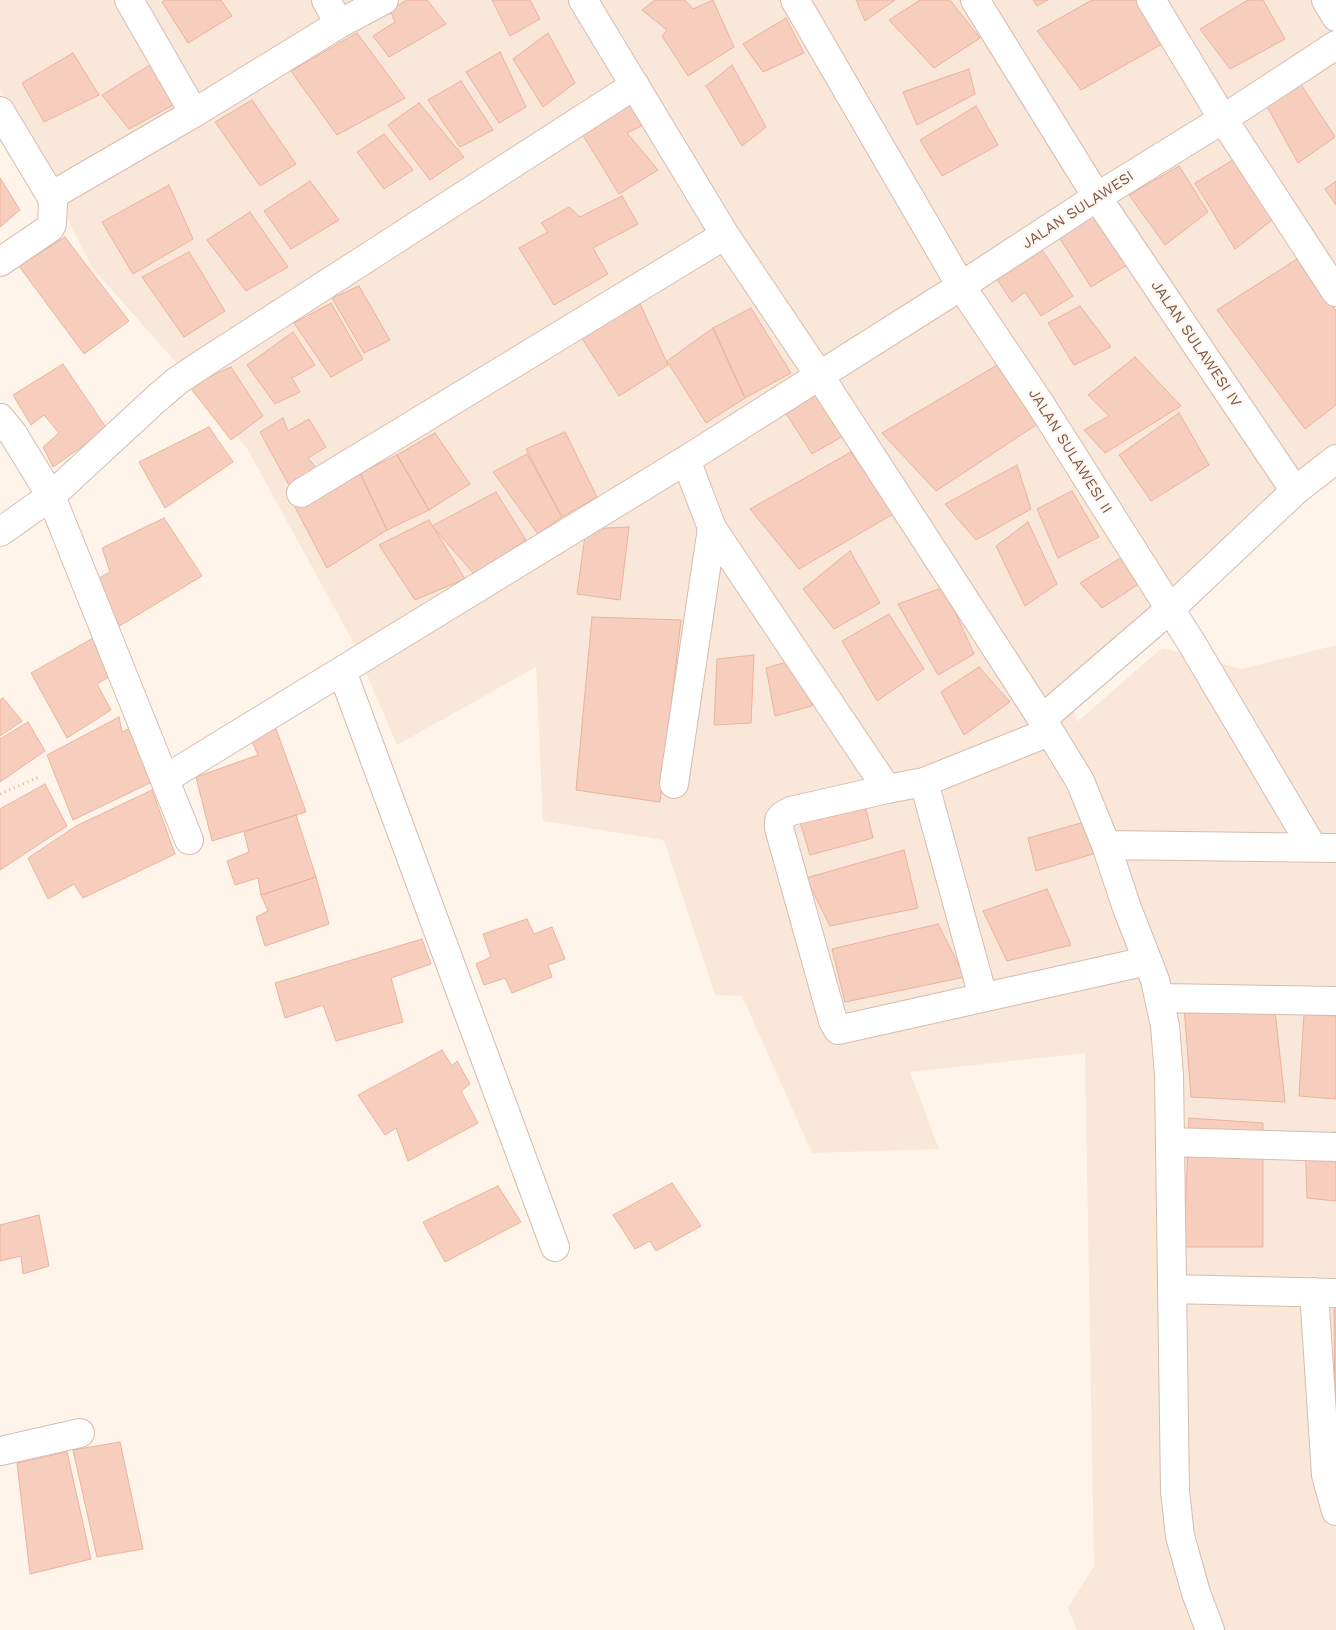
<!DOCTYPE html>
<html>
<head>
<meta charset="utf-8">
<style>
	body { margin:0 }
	canvas { display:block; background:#fef4e9 }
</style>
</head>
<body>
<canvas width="1336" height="1630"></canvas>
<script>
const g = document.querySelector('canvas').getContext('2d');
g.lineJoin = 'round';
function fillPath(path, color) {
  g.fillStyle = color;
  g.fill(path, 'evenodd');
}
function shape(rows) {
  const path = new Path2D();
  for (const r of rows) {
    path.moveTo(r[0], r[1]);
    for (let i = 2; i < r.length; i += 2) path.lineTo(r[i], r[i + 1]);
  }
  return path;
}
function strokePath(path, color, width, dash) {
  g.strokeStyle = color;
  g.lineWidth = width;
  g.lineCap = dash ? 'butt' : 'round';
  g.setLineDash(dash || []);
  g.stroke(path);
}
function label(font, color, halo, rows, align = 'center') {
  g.font = font + ' "Work Sans",sans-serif';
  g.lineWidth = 4.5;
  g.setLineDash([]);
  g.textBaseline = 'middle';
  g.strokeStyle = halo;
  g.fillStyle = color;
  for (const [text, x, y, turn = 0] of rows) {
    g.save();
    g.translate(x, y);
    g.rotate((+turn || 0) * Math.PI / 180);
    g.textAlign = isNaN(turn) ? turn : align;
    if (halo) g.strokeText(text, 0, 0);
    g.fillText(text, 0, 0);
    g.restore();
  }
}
fillPath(shape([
	[0,0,1336,0,1336,450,1068,684,1077,722,1162,648,1242,669,1336,645,1336,1630,1077,1630,1068,1608,1094,1566,1085,1053,910,1072,939,1149,812,1153,742,996,715,995,664,840,543,821,536,667,397,745,352,640,248,450,172,358,93,269,0,89]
]), '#f9e8d9');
const building = shape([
	[165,0,221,0,232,16,188,43,162,2,165,0],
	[407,0,427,0,446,24,389,57,373,36,395,22,390,10,407,0],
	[492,0,530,0,540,19,510,36,492,0],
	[655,0,685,0,693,9,713,0,734,47,688,76,662,36,667,30,642,10,655,0],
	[856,0,895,0,865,21,856,0],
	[920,0,950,0,980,38,934,68,889,20,920,0],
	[1033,0,1048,0,1037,6,1033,0],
	[1092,0,1140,0,1162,44,1081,90,1037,31,1092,0],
	[1248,0,1263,0,1285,39,1230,69,1200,29,1248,0],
	[786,18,804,53,763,72,743,44,786,18],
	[357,33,405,98,337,135,291,71,357,33],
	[548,33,575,83,543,107,513,59,548,33],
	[500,52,526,107,499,123,466,72,500,52],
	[73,53,99,95,44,122,22,83,73,53],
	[153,63,177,103,129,129,102,95,153,63],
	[732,65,766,127,742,146,706,86,732,65],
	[969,69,975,94,917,125,903,92,969,69],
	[1296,77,1335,137,1298,163,1264,101,1296,77],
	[461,81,493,130,460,147,428,100,461,81],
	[252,100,296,164,260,186,215,122,252,100],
	[419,103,464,157,430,180,388,125,419,103],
	[630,103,645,124,627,133,658,170,619,194,581,132,630,103],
	[976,106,998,145,942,176,920,140,976,106],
	[384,134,413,170,384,189,357,152,384,134],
	[1241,155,1272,220,1235,249,1195,183,1241,155],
	[1179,166,1208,212,1165,245,1129,195,1179,166],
	[0,178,20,210,0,227,0,178],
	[310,181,339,220,291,249,264,211,310,181],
	[1336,181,1336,205,1325,189,1336,181],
	[169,185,193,239,133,274,102,222,169,185],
	[622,196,638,224,593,248,608,274,554,305,519,248,548,232,541,223,569,207,580,217,622,196],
	[250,212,288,267,246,291,207,240,250,212],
	[1093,215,1127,265,1091,287,1057,234,1093,215],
	[65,237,129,321,84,354,19,266,65,237],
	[1040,247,1073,296,1041,316,1025,292,1012,302,994,275,1040,247],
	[189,252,225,311,184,337,142,277,189,252],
	[1297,259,1336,311,1336,405,1305,429,1217,310,1297,259],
	[359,286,390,340,364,353,332,298,359,286],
	[637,297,668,365,619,396,578,332,637,297],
	[331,303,363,359,331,377,294,323,331,303],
	[1080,306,1111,347,1074,365,1048,323,1080,306],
	[751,308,791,373,745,398,713,328,751,308],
	[713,328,745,398,706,423,667,361,713,328],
	[293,332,315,365,292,378,300,392,275,404,247,365,293,332],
	[1135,357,1181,406,1105,453,1084,430,1109,416,1088,395,1135,357],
	[63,364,107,429,53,467,43,447,59,433,44,415,31,425,13,395,63,364],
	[999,364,1042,421,936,491,882,433,999,364],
	[231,367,263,416,231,440,189,386,231,367],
	[816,388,845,435,812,454,783,409,816,388],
	[1179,413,1209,465,1151,501,1119,455,1179,413],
	[283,418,288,431,309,419,326,447,308,458,318,470,290,487,260,432,283,418],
	[209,427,233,462,165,508,139,462,209,427],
	[565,432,597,497,562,517,526,449,565,432],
	[435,433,470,484,429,510,397,455,435,433],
	[851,452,893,514,799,569,750,509,851,452],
	[527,454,562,517,538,534,493,472,527,454],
	[397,455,429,510,387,530,360,473,397,455],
	[1017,465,1031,509,976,540,945,504,1017,465],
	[360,473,387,530,327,568,295,507,360,473],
	[1072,491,1099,537,1058,558,1037,509,1072,491],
	[496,492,526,540,474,574,432,526,496,492],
	[164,518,202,576,116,628,92,582,110,572,102,548,164,518],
	[429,520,465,579,415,600,379,545,429,520],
	[1028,522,1057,584,1025,606,996,546,1028,522],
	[629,527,620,600,577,594,586,529,629,527],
	[850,551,880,603,834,629,803,589,850,551],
	[1122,557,1142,582,1102,608,1080,583,1122,557],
	[944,587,974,654,938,675,898,604,944,587],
	[889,614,924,669,877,701,842,641,889,614],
	[592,617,681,620,660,802,576,790,592,617],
	[95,637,115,673,97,684,111,710,67,738,31,673,95,637],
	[754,655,751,723,714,725,717,659,754,655],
	[800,658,812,706,775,716,766,668,800,658],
	[979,667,1010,702,964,735,941,692,979,667],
	[3,698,22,721,0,736,0,700,3,698],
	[119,717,122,732,132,727,154,781,73,820,47,755,119,717],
	[28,722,45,751,0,782,0,739,28,722],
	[275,726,306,812,212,841,196,777,258,755,249,735,275,726],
	[45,784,67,826,0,870,0,809,45,784],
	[152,790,175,854,83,898,74,884,48,899,28,858,76,826,152,790],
	[865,805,873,838,810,855,800,822,865,805],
	[296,815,316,877,261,895,258,878,235,885,227,861,249,852,244,832,296,815],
	[1088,821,1103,851,1036,871,1028,838,1088,821],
	[904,850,918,908,830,926,806,878,904,850],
	[316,877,329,924,265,946,256,917,268,911,261,895,316,877],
	[1047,889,1071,945,1007,961,983,911,1047,889],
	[527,919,534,934,552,927,565,959,548,965,552,977,512,993,505,978,484,985,476,964,491,957,483,934,527,919],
	[938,924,965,977,845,1002,832,949,938,924],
	[422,939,431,964,391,978,403,1022,336,1041,323,1005,285,1018,275,983,422,939],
	[1184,1006,1275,1011,1285,1102,1191,1097,1184,1006],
	[1304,1014,1336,1016,1336,1099,1299,1096,1304,1014],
	[442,1050,452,1066,457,1061,470,1084,461,1091,478,1123,408,1161,396,1128,385,1135,358,1095,442,1050],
	[1189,1118,1263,1123,1263,1247,1184,1247,1189,1118],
	[1336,1132,1336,1201,1307,1198,1305,1135,1336,1132],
	[672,1183,701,1226,656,1251,650,1241,635,1249,613,1215,672,1183],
	[498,1186,521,1222,445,1262,423,1222,498,1186],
	[39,1215,49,1266,23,1274,21,1256,0,1261,0,1225,39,1215],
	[1334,1307,1336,1307,1336,1423,1335,1423,1334,1307],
	[120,1442,143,1549,97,1557,73,1450,120,1442],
	[67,1452,91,1559,30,1574,17,1463,67,1452]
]);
fillPath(building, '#f7cebe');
strokePath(building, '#ebb29c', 1);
const minor = shape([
	[129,0,194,113],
	[326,0,339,24],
	[583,0,725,235,819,375,1042,719,1080,781,1106,845,1127,908,1155,980,1165,1026,1169,1075,1175,1491,1180,1536,1196,1593,1210,1630],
	[795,0,961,286,1039,402,1191,642,1313,848],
	[975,0,1097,197,1295,491],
	[1151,0,1223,119,1336,292],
	[1326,0,1336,17],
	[0,111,51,196,194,113,339,24,384,0],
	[0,262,50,228,52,224,53,204,51,196],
	[0,418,13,434,51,496,0,532],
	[686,460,712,528,887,789],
	[301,493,725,235],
	[342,671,555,1247],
	[1042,719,1170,609,1295,491,1336,459],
	[165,779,686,460,961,286,1097,197,1223,119,1336,45],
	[924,782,1049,732],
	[674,784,712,528],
	[189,840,51,496,156,399,177,381,207,361,635,85],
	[1106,845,1336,848],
	[983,997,924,782,887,789,791,811,782,816,779,820,779,828,833,1021,838,1030,1147,961],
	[1160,998,1336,1001],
	[1170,1142,1336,1147],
	[1172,1289,1336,1293],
	[1314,1292,1326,1475,1336,1511],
	[0,1451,80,1433]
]);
strokePath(minor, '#d5bcb0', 30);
strokePath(shape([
	[0,794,41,776]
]), '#ddb1a0', 3, [1, 4]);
strokePath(minor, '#fff', 28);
label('15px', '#7c5649', '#fff8f1', [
	["JALAN SULAWESI",1078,210,-33],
	["JALAN SULAWESI IV",1196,344,56],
	["JALAN SULAWESI II",1070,451,58]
]);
</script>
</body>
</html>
